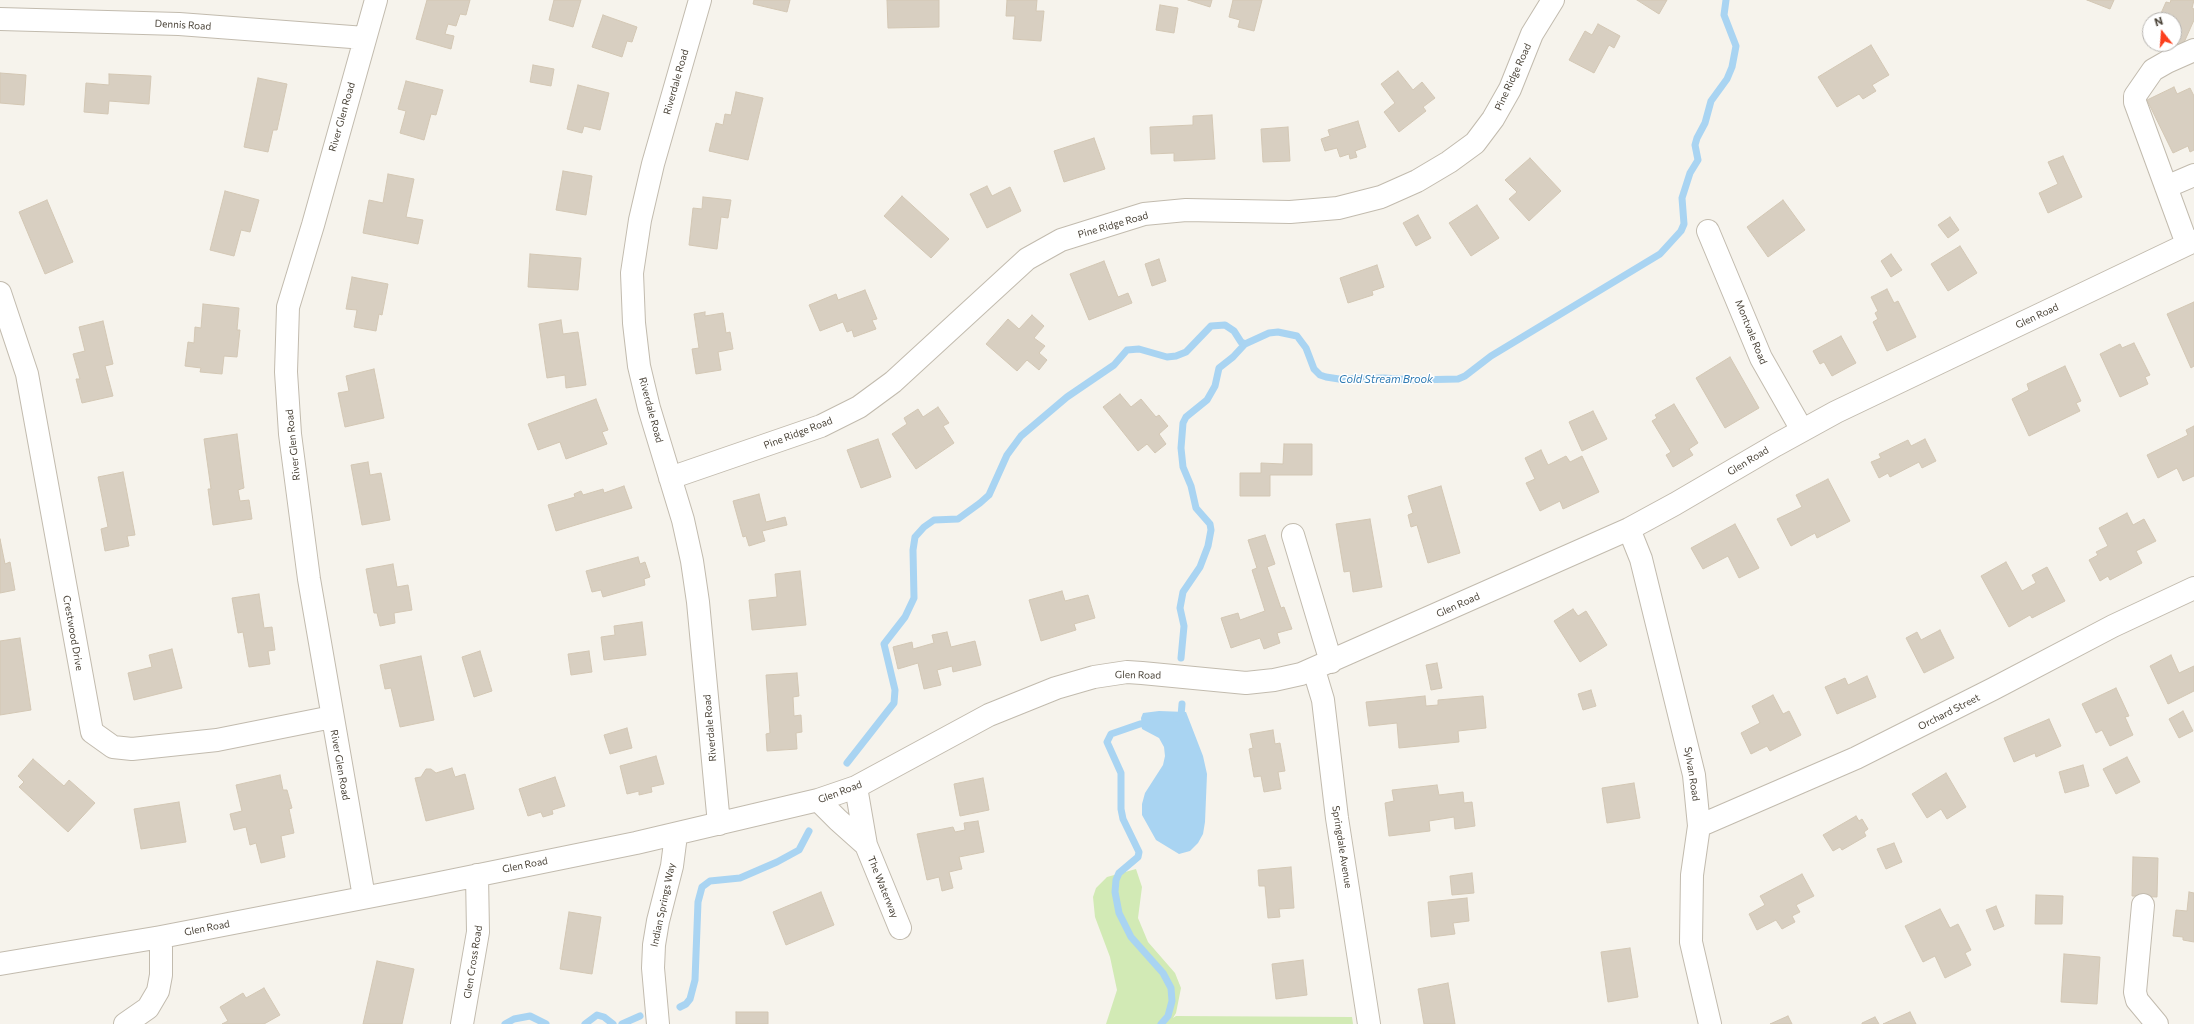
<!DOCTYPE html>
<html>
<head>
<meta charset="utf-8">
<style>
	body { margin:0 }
	#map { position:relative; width:2194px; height:1024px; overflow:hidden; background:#f6f3ec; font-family:Commissioner,sans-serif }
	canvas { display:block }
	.north { position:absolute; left:2142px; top:12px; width:40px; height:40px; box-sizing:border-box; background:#fff; border:1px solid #b7b4b0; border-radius:50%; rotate:343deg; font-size:11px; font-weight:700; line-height:16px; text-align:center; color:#4b4439 }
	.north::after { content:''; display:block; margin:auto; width:14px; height:18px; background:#fc3f1d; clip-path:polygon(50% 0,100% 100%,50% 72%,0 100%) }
</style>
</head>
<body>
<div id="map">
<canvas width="2194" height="1024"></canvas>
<div class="north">N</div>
</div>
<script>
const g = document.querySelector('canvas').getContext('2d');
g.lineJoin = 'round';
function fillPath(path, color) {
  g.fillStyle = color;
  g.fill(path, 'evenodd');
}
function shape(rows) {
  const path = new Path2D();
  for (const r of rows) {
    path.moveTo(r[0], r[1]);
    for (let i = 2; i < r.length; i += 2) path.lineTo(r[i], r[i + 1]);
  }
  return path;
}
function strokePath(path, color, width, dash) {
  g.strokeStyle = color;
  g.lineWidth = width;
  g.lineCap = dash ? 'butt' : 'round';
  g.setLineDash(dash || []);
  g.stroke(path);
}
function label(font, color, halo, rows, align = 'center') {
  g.font = font + ' Commissioner,sans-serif';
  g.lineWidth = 3;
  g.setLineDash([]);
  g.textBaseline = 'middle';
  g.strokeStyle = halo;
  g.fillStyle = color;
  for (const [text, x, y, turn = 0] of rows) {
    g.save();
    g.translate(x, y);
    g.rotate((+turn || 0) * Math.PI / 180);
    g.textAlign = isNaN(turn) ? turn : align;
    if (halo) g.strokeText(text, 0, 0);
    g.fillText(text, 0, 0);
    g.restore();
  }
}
fillPath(shape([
	[1136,869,1142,887,1138,918,1148,942,1175,973,1181,988,1176,1013,1173,1018,1176,1016,1352,1017,1353,1024,1106,1024,1117,990,1110,957,1095,917,1093,897,1096,888,1107,877]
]), '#d2eab5');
fillPath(shape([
	[1159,711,1186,712,1203,756,1207,774,1205,822,1203,834,1198,843,1190,851,1179,854,1156,840,1142,815,1142,804,1145,793,1163,765,1165,756,1164,747,1159,738,1142,729,1141,718,1143,713]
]), '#a9d4f2');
strokePath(shape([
	[1181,658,1184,626,1180,608,1183,592,1200,567,1208,546,1211,530,1210,524,1196,508,1191,486,1183,467,1181,448,1183,423,1186,417,1207,400,1215,386,1219,368,1233,357,1245,344],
	[1177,718,1181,716,1182,704],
	[1149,723,1140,724,1111,734,1107,742,1121,773,1121,809,1123,819,1139,852,1138,857,1119,873,1116,880,1115,892,1119,913,1131,937,1163,973,1171,988,1172,1001,1168,1016,1161,1024],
	[847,763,894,703,895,690,884,644,905,617,914,598,913,550,915,537,924,527,934,520,958,519,980,503,989,495,1007,455,1021,436,1067,397,1114,365,1127,350,1139,349,1167,357,1176,356,1186,352,1211,326,1225,325,1234,331,1241,342,1245,344,1269,333,1278,332,1297,336,1306,348,1314,369,1320,375,1326,377,1339,379,1384,378,1414,380,1458,379,1465,376,1491,356,1660,254,1681,231,1684,224,1682,198,1690,173,1698,160,1695,145,1697,138,1705,123,1711,101,1727,79,1732,67,1736,46,1724,15,1726,0],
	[680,1007,686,1004,690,999,695,980,698,902,702,887,710,881,740,878,777,862,799,850,809,831],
	[505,1024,514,1019,530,1016,546,1024],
	[585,1024,597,1015,604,1017,613,1024],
	[622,1024,640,1016]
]), '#a9d4f2', 7);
const building = shape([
	[427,0,470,0,466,15,460,14,456,26,448,24,445,34,454,36,451,49,416,39,427,0],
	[554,0,581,0,573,27,549,20,554,0],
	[754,0,790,0,787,12,753,4,754,0],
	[887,0,939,0,939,27,888,28,887,0],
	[1007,0,1037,0,1036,11,1044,11,1041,41,1013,39,1015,16,1006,16,1007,0],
	[1188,0,1212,0,1210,7,1188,0],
	[1233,0,1262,0,1254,31,1238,27,1240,20,1229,17,1233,0],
	[1637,0,1667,0,1659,14,1637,0],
	[2087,0,2114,0,2110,9,2087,0],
	[2171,0,2194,0,2192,8,2194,9,2194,20,2182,47,2174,43,2174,20,2158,20,2166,2,2170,3,2171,0],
	[1160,5,1178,8,1174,33,1156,30,1160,5],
	[603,15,637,27,632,42,627,41,622,57,592,47,603,15],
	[1598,24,1620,36,1614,48,1609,45,1594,73,1569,60,1585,31,1592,35,1598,24],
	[1871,45,1889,75,1872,85,1876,91,1863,99,1859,94,1837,107,1818,77,1871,45],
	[533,65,554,69,551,86,530,82,533,65],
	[1398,71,1413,90,1422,82,1435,98,1423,107,1426,111,1399,132,1384,112,1395,103,1381,84,1398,71],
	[0,73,26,75,24,105,0,103,0,73],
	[109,74,151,76,149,104,109,101,108,114,84,112,86,83,109,85,109,74],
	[258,78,287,84,277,130,273,130,268,152,244,147,258,78],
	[406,81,443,90,436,115,431,114,424,140,400,133,406,111,398,109,406,81],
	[578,85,609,93,600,130,584,126,582,133,567,129,578,85],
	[2174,87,2177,94,2190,88,2194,96,2194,150,2190,152,2188,146,2173,153,2147,100,2174,87],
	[736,92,763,98,748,160,709,151,716,123,723,125,725,114,731,115,736,92],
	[1212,115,1215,159,1174,161,1174,153,1151,154,1150,127,1193,125,1193,116,1212,115],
	[1358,121,1366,147,1355,151,1357,157,1350,159,1349,154,1340,157,1337,148,1325,151,1321,139,1330,136,1328,130,1358,121],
	[1288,127,1290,161,1263,162,1261,129,1288,127],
	[1094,138,1105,169,1064,182,1054,151,1094,138],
	[2063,156,2082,197,2048,213,2039,193,2058,184,2048,162,2063,156],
	[1530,158,1561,191,1529,221,1509,199,1517,192,1505,180,1530,158],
	[563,171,592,176,586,215,556,210,563,171],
	[388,174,414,179,406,217,423,220,418,244,363,233,369,200,383,203,388,174],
	[987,186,992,196,1010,187,1021,211,987,228,970,194,987,186],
	[225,191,259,200,250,232,241,230,234,256,210,250,225,191],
	[902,196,949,239,931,258,884,216,902,196],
	[703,197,731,200,728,218,721,217,717,249,689,245,693,208,702,209,703,197],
	[47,200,73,262,45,274,19,212,47,200],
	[1783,200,1805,230,1768,257,1747,227,1783,200],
	[1477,205,1499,238,1471,256,1449,223,1477,205],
	[1418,215,1431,238,1416,246,1403,223,1418,215],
	[1950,217,1959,230,1948,238,1938,225,1950,217],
	[1960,246,1977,273,1948,291,1931,264,1960,246],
	[530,254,581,258,578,290,528,287,530,254],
	[1891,254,1902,270,1891,277,1881,261,1891,254],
	[1159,259,1166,281,1152,286,1145,264,1159,259],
	[1104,261,1118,297,1128,293,1132,303,1089,320,1070,274,1104,261],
	[1377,265,1384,287,1372,291,1373,295,1348,303,1340,278,1377,265],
	[352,277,388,284,382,315,379,314,376,331,354,327,357,310,346,309,352,277],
	[1887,289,1894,303,1898,301,1916,337,1887,351,1873,322,1878,319,1875,313,1878,311,1871,297,1887,289],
	[865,290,877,319,872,320,876,329,854,337,852,330,847,332,843,322,820,331,809,305,836,294,838,300,865,290],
	[2194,302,2194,366,2191,368,2167,314,2194,302],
	[203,304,239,308,237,330,240,330,237,357,224,356,222,374,200,372,201,368,185,366,188,342,194,343,195,327,201,328,203,304],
	[705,312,705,316,723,313,726,333,730,332,733,349,718,352,721,370,696,374,692,349,699,348,694,314,705,312],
	[1032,315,1044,326,1034,338,1045,346,1039,353,1047,360,1039,370,1027,360,1017,371,986,344,1008,319,1019,329,1032,315],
	[561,320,563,334,578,332,586,385,566,388,565,375,547,378,539,324,561,320],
	[103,321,113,364,105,366,113,396,82,403,76,379,80,379,73,354,85,351,79,327,103,321],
	[1841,336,1856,363,1832,376,1824,362,1820,364,1813,351,1841,336],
	[2134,343,2150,375,2145,377,2148,384,2120,397,2100,354,2120,344,2122,348,2134,343],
	[1730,357,1759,408,1725,428,1696,378,1730,357],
	[2065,366,2081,401,2076,403,2080,411,2029,436,2012,399,2029,390,2027,384,2065,366],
	[374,369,384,418,345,427,338,393,349,391,346,376,374,369],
	[1120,394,1131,407,1141,399,1156,417,1159,415,1168,426,1159,434,1166,444,1155,453,1147,444,1138,451,1103,407,1120,394],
	[596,399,608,430,602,432,607,444,566,459,560,442,538,450,528,424,596,399],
	[1674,404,1698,443,1689,449,1693,455,1673,467,1666,455,1671,452,1652,421,1657,418,1655,415,1674,404],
	[938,407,949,423,943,426,954,443,916,469,892,434,907,424,904,418,918,409,923,417,938,407],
	[1593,411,1607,439,1582,451,1569,422,1593,411],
	[2194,426,2194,476,2183,481,2177,468,2158,478,2147,455,2188,435,2186,430,2194,426],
	[237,434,244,488,238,490,240,501,249,500,252,519,213,525,208,489,211,489,204,439,237,434],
	[878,439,891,477,861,488,847,450,878,439],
	[1925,439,1936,461,1922,468,1919,462,1890,477,1888,473,1879,478,1871,462,1881,458,1879,454,1908,440,1911,446,1925,439],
	[1284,444,1312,444,1312,475,1270,475,1270,496,1240,496,1240,473,1261,473,1261,463,1283,464,1284,444],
	[1541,450,1548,465,1566,456,1570,462,1582,456,1599,492,1563,509,1560,501,1540,511,1526,483,1535,479,1525,458,1541,450],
	[368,462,370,475,381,473,390,520,362,525,351,465,368,462],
	[123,472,135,535,127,536,129,546,105,551,101,529,108,527,98,477,123,472],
	[1828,479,1850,521,1817,538,1815,533,1791,546,1777,519,1802,507,1796,495,1828,479],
	[624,486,632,508,556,531,548,505,575,497,574,494,581,491,583,495,603,489,604,493,624,486],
	[1441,486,1460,553,1428,563,1417,525,1411,527,1408,515,1413,513,1408,496,1441,486],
	[759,494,766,522,785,517,787,525,762,531,765,541,749,546,746,536,743,537,733,501,759,494],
	[2127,513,2133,525,2144,519,2156,541,2136,551,2142,563,2110,580,2108,576,2100,581,2089,560,2098,555,2096,552,2108,546,2099,528,2127,513],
	[1370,519,1382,587,1353,592,1350,571,1344,572,1336,524,1370,519],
	[1735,524,1759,568,1739,578,1728,556,1703,569,1691,548,1735,524],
	[1265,535,1275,564,1267,567,1281,608,1284,607,1292,629,1277,633,1280,643,1264,649,1260,638,1231,648,1221,618,1238,613,1240,620,1265,611,1252,570,1257,568,1248,540,1265,535],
	[0,539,5,564,10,562,15,590,0,593,0,539],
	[638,557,640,564,645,562,650,577,644,579,645,585,603,597,601,590,592,592,586,571,638,557],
	[2006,562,2022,591,2036,583,2032,575,2047,567,2065,601,2032,618,2030,615,2009,627,1981,576,2006,562],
	[393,564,397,587,408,585,412,610,394,613,395,623,380,626,377,613,374,613,366,569,393,564],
	[800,571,806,625,752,630,749,600,777,597,775,574,800,571],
	[1062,591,1065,601,1088,595,1095,618,1074,624,1076,630,1041,641,1029,600,1062,591],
	[259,594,264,628,272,627,275,650,268,651,270,664,249,667,243,632,238,633,232,598,259,594],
	[1573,609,1578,616,1586,611,1607,645,1580,662,1554,621,1573,609],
	[642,622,646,655,604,660,601,637,615,635,614,626,642,622],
	[1940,630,1954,658,1924,673,1906,638,1917,632,1921,640,1940,630],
	[947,632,951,647,975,641,981,665,953,672,952,666,937,670,941,685,924,689,918,663,898,669,893,647,912,642,913,649,934,643,932,635,947,632],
	[20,638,31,710,0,715,0,641,20,638],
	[172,649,182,688,134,700,128,673,152,667,149,655,172,649],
	[480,651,492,691,474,697,462,657,480,651],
	[589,651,592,672,571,675,568,654,589,651],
	[2171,655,2179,673,2194,666,2194,691,2168,704,2150,666,2171,655],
	[421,656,434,720,400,727,391,688,385,689,380,665,421,656],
	[1437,663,1442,688,1431,690,1426,665,1437,663],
	[797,673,799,696,793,697,794,716,801,715,802,732,796,733,797,749,767,751,766,734,770,733,766,675,797,673],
	[1867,676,1876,697,1837,714,1825,687,1845,678,1848,685,1867,676],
	[2116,688,2129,716,2125,717,2133,735,2110,746,2102,730,2096,733,2082,704,2116,688],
	[1591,690,1596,706,1583,710,1578,694,1591,690],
	[1773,695,1783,714,1789,711,1801,735,1770,751,1767,746,1751,754,1741,733,1760,723,1752,706,1773,695],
	[1425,696,1426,706,1438,705,1438,700,1483,696,1486,728,1458,731,1459,742,1399,748,1397,723,1369,726,1366,702,1425,696],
	[2183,711,2193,731,2179,738,2169,719,2183,711],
	[2049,719,2061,746,2036,757,2035,753,2014,762,2004,738,2049,719],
	[627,728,632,748,610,754,604,735,627,728],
	[1273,730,1275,744,1280,743,1285,771,1278,772,1281,789,1264,792,1261,776,1254,777,1249,749,1253,748,1250,734,1273,730],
	[656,756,664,784,651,787,652,792,639,795,639,791,627,794,620,766,656,756],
	[2127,757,2140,782,2116,794,2103,769,2127,757],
	[33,759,64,786,69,780,95,803,68,832,19,787,24,782,18,776,33,759],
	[2083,765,2089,786,2065,793,2059,772,2083,765],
	[452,768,455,777,465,774,474,809,426,821,415,778,421,777,426,769,431,769,436,773,452,768],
	[1946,773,1966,807,1947,819,1941,809,1927,818,1912,794,1946,773],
	[280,775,283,790,287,790,292,808,289,809,294,833,281,836,285,857,261,863,256,843,250,845,246,827,234,830,230,814,242,811,236,785,280,775],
	[555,777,565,806,552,810,553,814,543,817,541,812,528,816,519,789,555,777],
	[983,778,989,810,960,816,954,784,983,778],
	[1634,783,1640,818,1607,823,1602,788,1634,783],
	[1437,785,1439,795,1463,792,1464,803,1472,802,1475,826,1455,829,1454,817,1429,821,1430,831,1389,836,1385,803,1394,801,1392,790,1437,785],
	[179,802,186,842,141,849,134,809,179,802],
	[1856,816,1859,821,1862,819,1868,829,1864,832,1866,836,1842,850,1840,847,1833,851,1823,835,1856,816],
	[978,821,984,852,959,857,962,869,949,872,953,888,942,891,939,877,927,880,917,834,953,827,955,832,965,830,964,823,978,821],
	[1894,843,1902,862,1886,869,1877,849,1894,843],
	[2133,857,2158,858,2157,897,2132,896,2133,857],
	[1291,867,1294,908,1279,909,1280,917,1268,918,1265,886,1259,886,1258,870,1291,867],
	[1472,873,1474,893,1452,895,1450,876,1472,873],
	[1802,874,1814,896,1796,905,1800,912,1792,916,1795,922,1782,929,1776,920,1757,930,1749,914,1765,905,1760,896,1802,874],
	[821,892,834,925,786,945,773,912,821,892],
	[2189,892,2194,893,2194,942,2183,940,2183,937,2173,936,2176,910,2187,911,2189,892],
	[2036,895,2063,896,2062,924,2035,924,2036,895],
	[1467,898,1469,921,1453,923,1455,934,1431,937,1428,902,1467,898],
	[1996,906,2004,926,1994,930,1986,910,1996,906],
	[1940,909,1950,928,1958,924,1971,950,1965,953,1971,965,1945,978,1935,956,1923,962,1905,926,1940,909],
	[569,912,601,917,592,974,560,969,569,912],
	[1630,948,1638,997,1608,1002,1601,952,1630,948],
	[2064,954,2100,957,2097,1004,2061,1002,2064,954],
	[1303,960,1307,995,1276,999,1272,964,1303,960],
	[377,961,414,969,402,1024,363,1024,377,961],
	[1448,983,1455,1024,1424,1024,1418,989,1448,983],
	[264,988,280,1015,264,1024,222,1024,228,1021,220,1007,243,993,246,998,264,988],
	[736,1012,768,1012,768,1024,736,1024,736,1012],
	[1910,1012,1916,1024,1883,1024,1910,1012],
	[1788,1016,1792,1024,1770,1024,1788,1016],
	[1875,1017,1879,1024,1862,1024,1862,1023,1875,1017]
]);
fillPath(building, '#d8cfc1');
strokePath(building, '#d3c7b4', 1);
const minor = shape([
	[700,0,653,164,640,220,632,273,634,323,639,366,649,408,683,520,692,561,698,602,719,824],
	[0,19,179,24,365,38],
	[2166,187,2194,175],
	[1708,231,1761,358,1802,430],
	[2187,244,2135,102,2135,96,2153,70,2167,62,2194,50],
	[0,293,27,374,92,732,113,747,132,749,217,740,332,717],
	[670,478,821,426,859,407,893,382,1027,259,1061,240,1144,214,1186,210,1290,212,1338,208,1381,197,1417,181,1449,162,1475,143,1493,119,1510,89,1532,34,1553,0],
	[1629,529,1641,559,1694,775,1699,826,1692,875,1691,942,1710,1024],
	[1293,535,1331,662],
	[1314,670,1323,700,1337,818,1369,1024],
	[856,787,866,845,900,928],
	[818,800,838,820,866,845],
	[1699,826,1856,758,1993,689,2113,626,2194,588],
	[364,897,309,579,290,434,286,372,288,307,313,225,376,0],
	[2143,905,2135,992,2137,1000,2157,1024],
	[0,964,161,937,425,886,636,843,818,800,856,787,989,715,1056,688,1094,677,1127,672,1142,673,1246,683,1274,680,1301,674,1629,529,1675,504,1776,445,1836,412,2194,241],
	[125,1024,148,1008,158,991,161,975,161,937],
	[462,1024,478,932,477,875],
	[658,1024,653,968,654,945,658,921,672,866,676,835]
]);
strokePath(minor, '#c2bbae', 24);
strokePath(minor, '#fff', 22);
label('10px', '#4b4439', '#fff', [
	["Dennis Road",183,25,3],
	["Pine Ridge Road",1513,77,-65],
	["Riverdale Road",676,82,-74],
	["River Glen Road",342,117,-74],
	["Pine Ridge Road",1113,225,-16],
	["Glen Road",2037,316,-25],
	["Montvale Road",1751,332,68],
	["Riverdale Road",651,410,75],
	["Pine Ridge Road",798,433,-21],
	["River Glen Road",293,445,-96],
	["Glen Road",1748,461,-31],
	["Glen Road",1458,605,-24],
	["Crestwood Drive",73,633,80],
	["Glen Road",1138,675,1],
	["Orchard Street",1949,712,-27],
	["Riverdale Road",710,728,-95],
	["River Glen Road",340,765,80],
	["Sylvan Road",1692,774,81],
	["Glen Road",840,792,-21],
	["Springdale Avenue",1342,847,81],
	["Glen Road",525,865,-11],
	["The Waterway",883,887,68],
	["Indian Springs Way",663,905,-78],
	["Glen Road",207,928,-11],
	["Glen Cross Road",473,962,-81]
]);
label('italic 11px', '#2e7ab2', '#fff', [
	["Cold Stream Brook",1386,379]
]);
</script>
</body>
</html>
